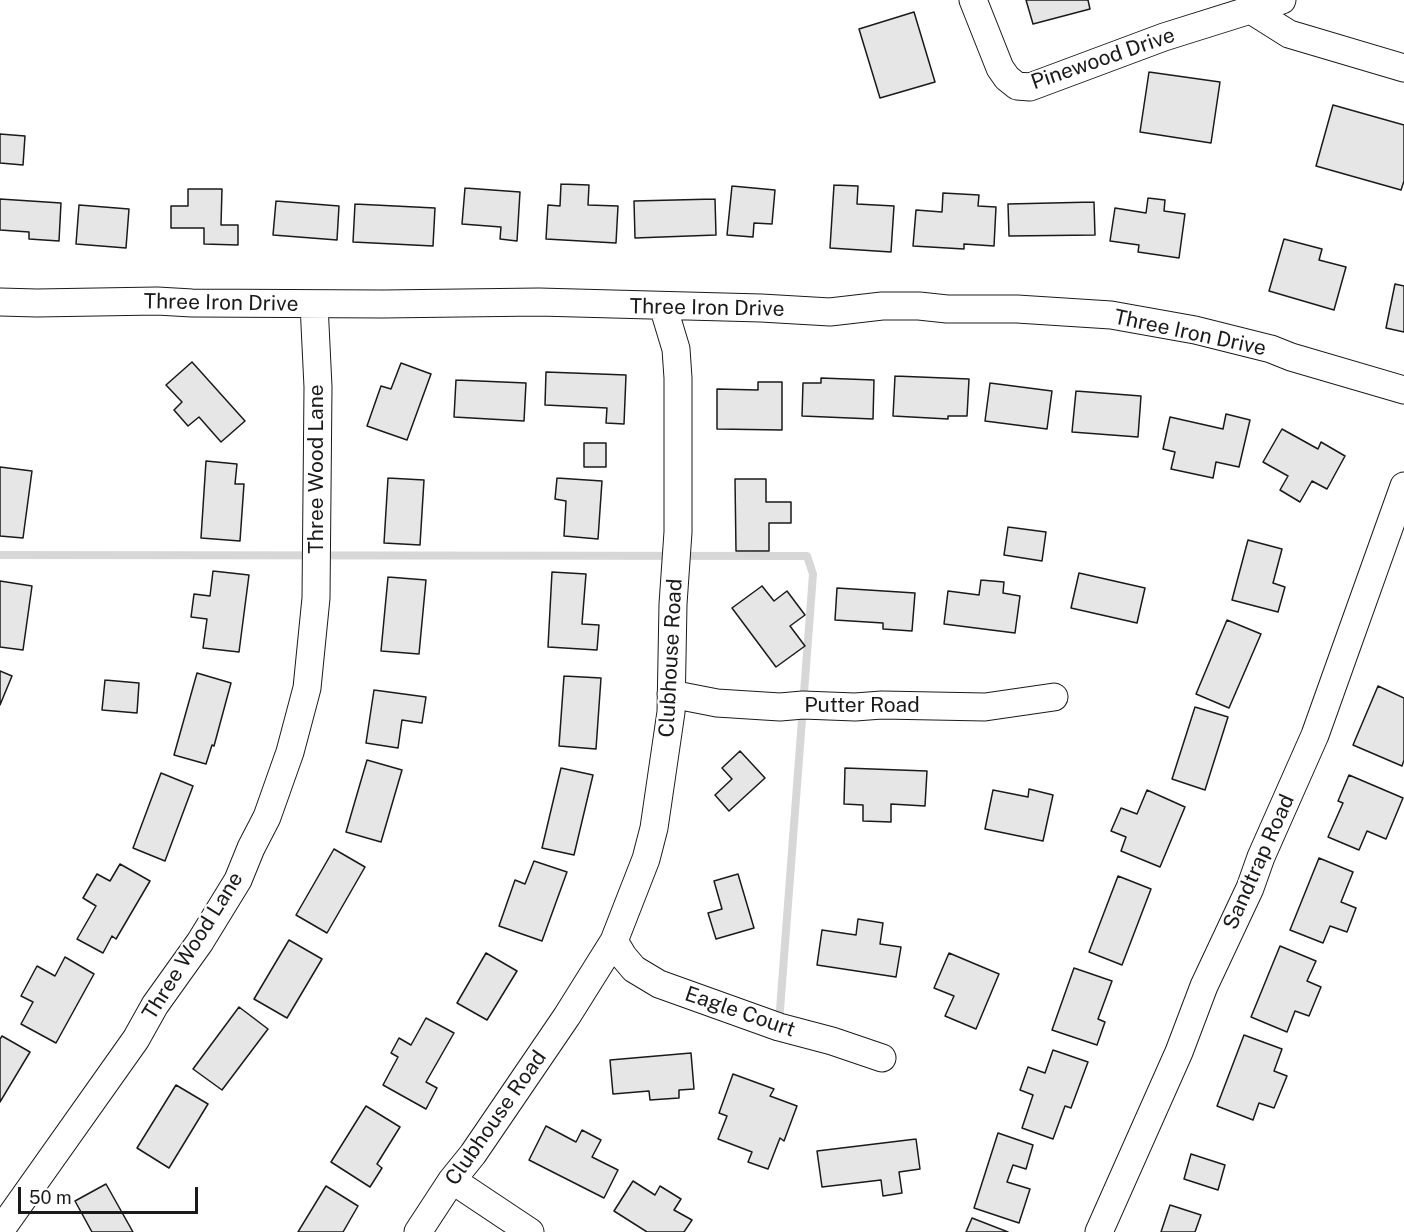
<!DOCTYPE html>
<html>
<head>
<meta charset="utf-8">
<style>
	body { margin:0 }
	#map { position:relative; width:1404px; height:1232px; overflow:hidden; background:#fff; font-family:"Public Sans",sans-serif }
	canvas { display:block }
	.scale { position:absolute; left:18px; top:1187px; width:180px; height:27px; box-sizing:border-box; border:3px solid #1a1a1a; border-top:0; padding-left:8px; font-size:18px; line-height:21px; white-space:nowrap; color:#1a1a1a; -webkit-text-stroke:4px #fff; paint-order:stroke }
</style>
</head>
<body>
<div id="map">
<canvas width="1404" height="1232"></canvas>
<div class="scale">50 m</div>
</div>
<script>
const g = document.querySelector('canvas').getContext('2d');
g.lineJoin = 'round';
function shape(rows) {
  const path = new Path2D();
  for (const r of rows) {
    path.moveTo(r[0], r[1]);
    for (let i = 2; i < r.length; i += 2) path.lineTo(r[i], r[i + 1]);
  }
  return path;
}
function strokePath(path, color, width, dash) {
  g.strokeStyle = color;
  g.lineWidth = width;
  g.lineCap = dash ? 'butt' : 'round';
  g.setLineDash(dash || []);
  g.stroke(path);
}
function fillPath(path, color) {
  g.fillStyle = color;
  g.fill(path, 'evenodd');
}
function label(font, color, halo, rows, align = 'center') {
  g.font = font + ' "Public Sans",sans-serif';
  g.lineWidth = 4.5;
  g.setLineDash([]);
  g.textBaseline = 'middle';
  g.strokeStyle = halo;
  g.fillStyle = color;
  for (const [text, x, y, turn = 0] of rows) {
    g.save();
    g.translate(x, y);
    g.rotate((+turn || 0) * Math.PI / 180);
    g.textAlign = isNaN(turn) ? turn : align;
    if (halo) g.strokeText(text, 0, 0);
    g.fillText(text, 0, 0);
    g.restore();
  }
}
strokePath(shape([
	[0,555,807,556,813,574,779,1023]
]), '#d7d7d7', 8);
const building = shape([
	[1026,0,1088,0,1090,9,1033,24,1026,0],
	[914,12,935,82,880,98,859,29,914,12],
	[1149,72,1220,82,1211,143,1140,132,1149,72],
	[1333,105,1404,125,1404,181,1401,190,1316,166,1333,105],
	[0,134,25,136,23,165,0,163,0,134],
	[561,184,589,185,588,205,618,206,616,243,546,239,548,205,560,206,561,184],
	[834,185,858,186,857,204,894,206,891,252,830,248,834,185],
	[732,186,775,190,772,224,754,223,753,237,727,235,732,186],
	[465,188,520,192,517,241,500,239,501,227,462,224,465,188],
	[188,189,222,189,221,225,238,225,238,245,204,244,204,228,171,228,171,206,188,206,188,189],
	[943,193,979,195,978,206,996,207,994,246,964,244,964,249,913,246,916,210,942,212,943,193],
	[1148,198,1165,200,1164,211,1185,214,1179,258,1138,252,1139,245,1110,241,1115,208,1146,213,1148,198],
	[0,199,61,203,59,241,29,239,29,232,0,230,0,199],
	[715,199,716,235,635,238,634,201,715,199],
	[276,201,339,206,337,240,273,235,276,201],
	[1094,202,1095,235,1009,236,1008,204,1094,202],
	[355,204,435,208,433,246,353,242,355,204],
	[79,205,129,209,126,248,76,244,79,205],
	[1284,239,1322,249,1319,260,1346,267,1334,310,1269,291,1284,239],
	[1395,284,1404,286,1404,332,1386,328,1395,284],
	[192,362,245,421,221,442,199,417,188,426,174,410,182,402,166,385,192,362],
	[401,363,431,374,407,440,367,426,381,386,391,389,401,363],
	[546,372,626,375,624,424,606,423,607,408,545,405,546,372],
	[895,376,969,379,967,416,948,416,948,419,893,416,895,376],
	[821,378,874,380,873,419,802,416,803,383,821,383,821,378],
	[456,380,526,383,524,421,454,417,456,380],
	[758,382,782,382,782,430,717,429,717,389,758,390,758,382],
	[990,383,1052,391,1047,429,985,421,990,383],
	[1076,391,1141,396,1138,437,1072,432,1076,391],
	[1226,414,1250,420,1239,467,1216,462,1213,478,1171,469,1175,452,1163,449,1170,417,1223,429,1226,414],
	[1282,429,1318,449,1321,442,1345,456,1327,489,1312,481,1300,502,1280,490,1288,476,1263,462,1282,429],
	[584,443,606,443,606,467,584,467,584,443],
	[206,461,237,464,235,484,244,484,240,541,201,538,206,461],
	[0,467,32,471,23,538,0,536,0,467],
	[388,478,424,480,420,545,384,543,388,478],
	[557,478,602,481,598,539,564,536,566,501,555,499,557,478],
	[735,479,766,479,766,502,791,502,791,523,769,523,769,551,736,551,735,479],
	[1008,527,1046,532,1042,561,1004,555,1008,527],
	[1248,540,1282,549,1273,583,1285,587,1278,612,1232,600,1248,540],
	[213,571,249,575,239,652,203,648,207,619,191,617,194,594,210,596,213,571],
	[552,572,586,574,582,624,599,625,597,650,548,647,552,572],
	[1079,573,1145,588,1137,623,1071,608,1079,573],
	[388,577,426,580,419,654,381,651,388,577],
	[981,580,1004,582,1003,593,1020,596,1015,633,944,624,948,591,979,595,981,580],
	[0,581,32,586,23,650,0,647,0,581],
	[762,586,774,601,787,591,805,615,790,626,805,646,776,667,732,608,762,586],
	[837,588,915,593,912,631,883,629,883,623,835,620,837,588],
	[1227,620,1261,634,1229,708,1196,694,1227,620],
	[0,671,12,676,0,705,0,671],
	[197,673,231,683,214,746,212,745,206,764,174,755,197,673],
	[564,676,601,678,596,749,559,746,564,676],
	[105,680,139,683,137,713,102,710,105,680],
	[1378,686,1404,698,1404,760,1402,766,1353,745,1378,686],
	[374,690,426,697,422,723,402,720,398,748,366,743,374,690],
	[1195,707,1228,717,1205,790,1172,779,1195,707],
	[740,751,765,778,729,811,715,795,732,779,722,768,740,751],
	[367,760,402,770,381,842,346,832,367,760],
	[561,768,593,775,574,855,542,848,561,768],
	[845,768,927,771,925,806,891,804,891,822,863,821,863,805,844,804,845,768],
	[161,773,193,786,165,861,133,848,161,773],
	[1349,775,1403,798,1386,839,1367,831,1359,850,1328,837,1343,803,1338,801,1349,775],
	[1029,789,1053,795,1043,841,985,829,993,790,1028,797,1029,789],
	[1147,790,1185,807,1160,867,1121,851,1126,837,1111,831,1121,808,1137,814,1147,790],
	[334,849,365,867,327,933,296,915,334,849],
	[1319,858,1353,872,1341,902,1356,908,1347,932,1330,926,1323,943,1290,930,1319,858],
	[534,861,567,872,542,941,499,926,515,880,525,884,534,861],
	[120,864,150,881,116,939,112,936,103,953,77,939,96,906,83,898,97,874,110,881,120,864],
	[738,874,754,928,716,939,708,913,722,909,714,881,738,874],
	[1118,876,1151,889,1122,965,1089,952,1118,876],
	[858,919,883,923,880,944,901,947,896,977,817,965,822,930,856,935,858,919],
	[289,940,322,959,287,1018,254,999,289,940],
	[1280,946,1316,961,1307,981,1321,987,1309,1016,1295,1011,1287,1032,1251,1017,1280,946],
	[486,953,517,971,487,1020,457,1003,486,953],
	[949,953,999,974,976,1029,945,1016,954,996,934,988,949,953],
	[65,957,94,974,56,1043,21,1024,33,1002,21,996,37,966,55,976,65,957],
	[1074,968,1112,981,1098,1019,1105,1022,1097,1045,1052,1030,1074,968],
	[239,1007,268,1029,222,1090,193,1069,239,1007],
	[426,1018,454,1033,426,1082,437,1088,426,1109,383,1085,398,1057,391,1053,399,1038,411,1045,426,1018],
	[1244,1035,1282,1049,1274,1071,1287,1076,1274,1108,1259,1103,1253,1120,1217,1106,1244,1035],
	[2,1036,30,1052,0,1102,0,1039,2,1036],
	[1053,1050,1088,1062,1071,1108,1065,1106,1053,1139,1022,1128,1033,1095,1020,1090,1028,1067,1045,1073,1053,1050],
	[691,1053,694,1089,679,1090,679,1098,650,1100,649,1091,613,1094,610,1060,691,1053],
	[733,1074,774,1089,770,1096,797,1106,784,1141,780,1138,768,1169,748,1162,752,1152,718,1139,727,1116,719,1113,733,1074],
	[176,1085,208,1104,169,1168,137,1148,176,1085],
	[366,1106,400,1127,377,1164,382,1168,370,1187,331,1162,366,1106],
	[546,1126,576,1142,582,1130,601,1140,592,1157,618,1170,604,1198,529,1160,546,1126],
	[998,1133,1033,1145,1026,1169,1013,1165,1007,1182,1030,1189,1019,1223,974,1208,998,1133],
	[916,1139,920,1169,899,1172,902,1193,883,1196,881,1180,822,1187,817,1151,916,1139],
	[1191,1154,1225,1165,1218,1190,1184,1179,1191,1154],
	[633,1181,655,1195,660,1186,681,1199,674,1210,692,1220,684,1232,647,1232,614,1211,633,1181],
	[106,1184,133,1232,92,1232,75,1201,106,1184],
	[326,1186,358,1206,343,1232,298,1232,326,1186],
	[1170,1205,1201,1215,1195,1232,1161,1232,1170,1205],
	[972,1218,1008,1232,966,1232,972,1218]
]);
fillPath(building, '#e6e6e6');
strokePath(building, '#1a1a1a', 1.5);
const minor = shape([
	[973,0,1000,68,1007,78,1017,86,1030,87,1164,37,1282,0],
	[1251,10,1289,34,1404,68],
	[0,302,37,303,157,301,192,303,383,304,539,302,761,308,830,312,882,306,919,306,947,309,1017,309,1111,315,1195,330,1271,349,1291,357,1404,390],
	[671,694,717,703,780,707,803,705,855,707,882,705,985,707,1054,697],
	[614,941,623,956,634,969,659,984,779,1027,832,1041,882,1058],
	[452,1180,530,1232],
	[0,1231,136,1039,155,1005,200,942,238,880,251,848,267,817,290,752,307,688,316,598,318,387,314,304],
	[418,1232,452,1180,473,1154,567,1016,614,941,646,859,654,828,671,712,673,604,678,532,678,378,676,349,663,306],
	[1099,1232,1179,1052,1204,986,1250,888,1261,857,1315,735,1404,486]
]);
strokePath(minor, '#1a1a1a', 29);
strokePath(minor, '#fff', 27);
label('21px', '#1a1a1a', '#fff', [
	["Pinewood Drive",1103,59,-19],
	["Three Iron Drive",221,303,1],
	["Three Iron Drive",707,308,1],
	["Three Iron Drive",1190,333,12],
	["Three Wood Lane",317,469,-90],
	["Clubhouse Road",671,658,-87],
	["Putter Road",862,706],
	["Sandtrap Road",1259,862,-66],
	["Three Wood Lane",193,946,-58],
	["Eagle Court",740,1012,19],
	["Clubhouse Road",496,1118,-55]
]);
</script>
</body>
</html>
